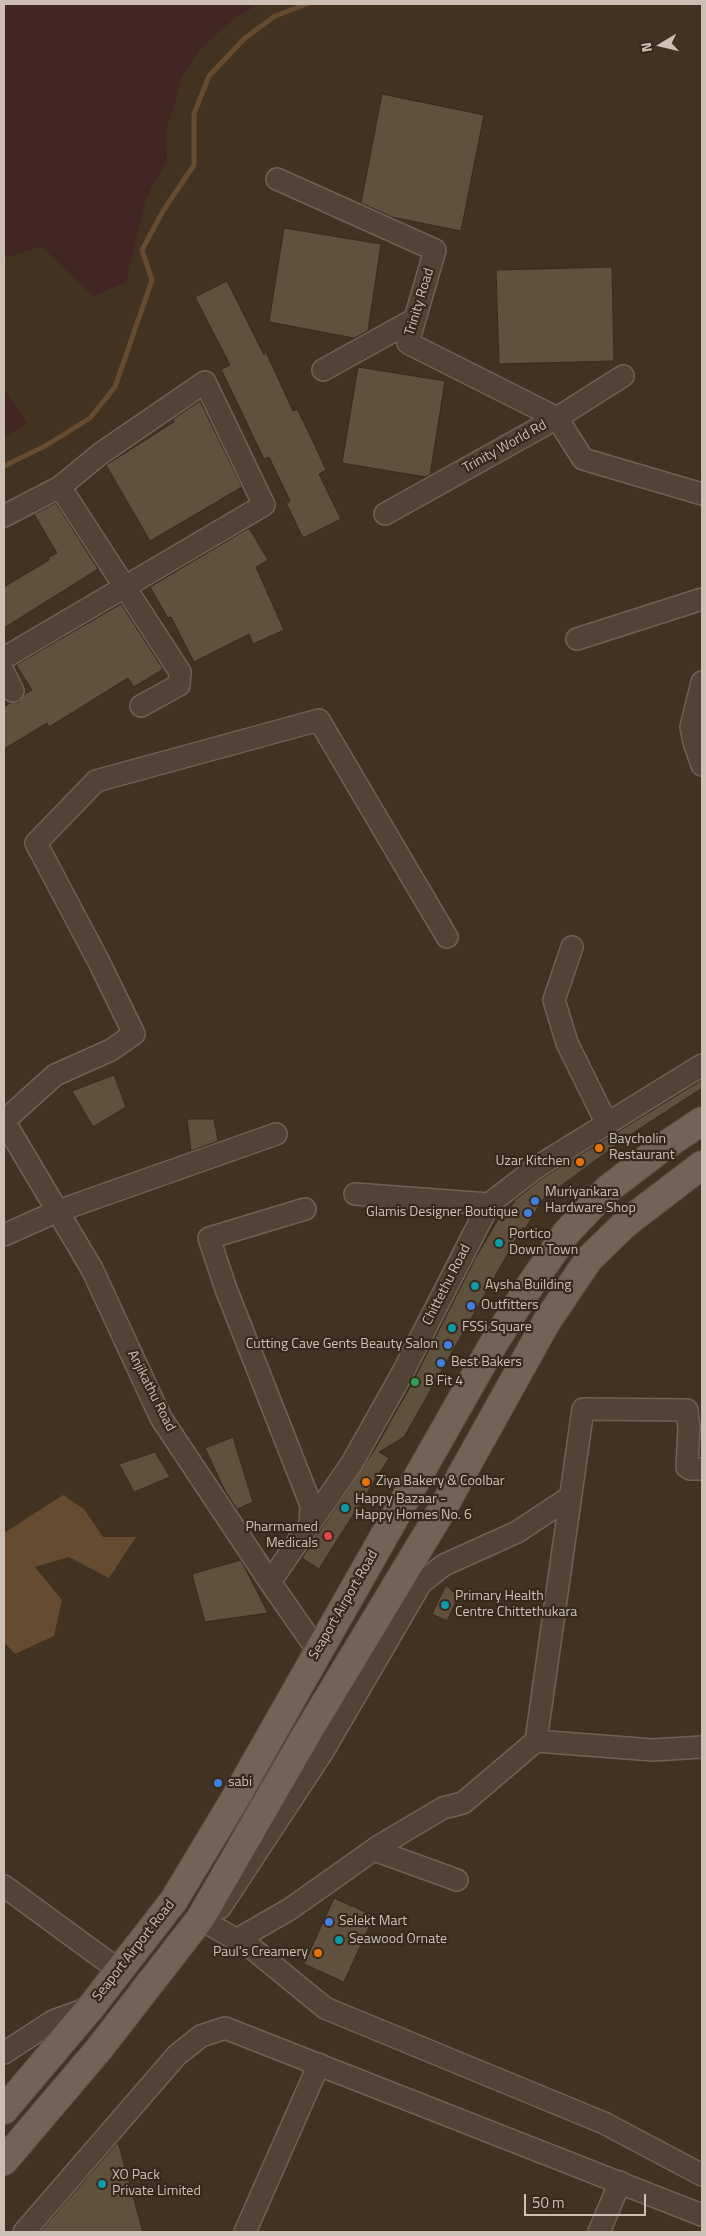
<!DOCTYPE html>
<html>
<head>
<meta charset="utf-8">
<style>
	body { margin:0 }
	#map { position:relative; width:706px; height:2236px; overflow:hidden; background:#413222; font-family:"Titillium Web",sans-serif }
	canvas { display:block }
	.frame { position:absolute; inset:0; border:5px solid #cbc0b3; pointer-events:none }
	.north { position:absolute; left:636px; top:20px; width:50px; height:50px; -webkit-text-stroke:4px #36291c; paint-order:stroke; rotate:261deg; font-size:14px; font-weight:700; line-height:20px; text-align:center; color:#cbc0b3 }
	.north::after { content:''; display:block; margin:auto; width:18px; height:22px; background:#cbc0b3; clip-path:polygon(50% 0,100% 100%,50% 72%,0 100%) }
	.scale { position:absolute; left:524px; top:2194px; width:122px; height:22px; box-sizing:border-box; border:2px solid #cbc0b3; border-top:0; padding-left:6px; font-size:15px; line-height:18px; white-space:nowrap; color:#cbc0b3; -webkit-text-stroke:4px #36291c; paint-order:stroke }
</style>
</head>
<body>
<div id="map">
<canvas width="706" height="2236"></canvas>
<div class="frame"></div>
<div class="north">N</div>
<div class="scale">50 m</div>
</div>
<script>
const g = document.querySelector('canvas').getContext('2d');
g.lineJoin = 'round';
function fillPath(path, color) {
  g.fillStyle = color;
  g.fill(path, 'evenodd');
}
function shape(rows) {
  const path = new Path2D();
  for (const r of rows) {
    path.moveTo(r[0], r[1]);
    for (let i = 2; i < r.length; i += 2) path.lineTo(r[i], r[i + 1]);
  }
  return path;
}
function strokePath(path, color, width, dash) {
  g.strokeStyle = color;
  g.lineWidth = width;
  g.lineCap = dash ? 'butt' : 'round';
  g.setLineDash(dash || []);
  g.stroke(path);
}
function label(font, color, halo, rows, align = 'center') {
  g.font = font + ' "Titillium Web",sans-serif';
  g.lineWidth = 4.5;
  g.setLineDash([]);
  g.textBaseline = 'middle';
  g.strokeStyle = halo;
  g.fillStyle = color;
  for (const [text, x, y, turn = 0] of rows) {
    g.save();
    g.translate(x, y);
    g.rotate((+turn || 0) * Math.PI / 180);
    g.textAlign = isNaN(turn) ? turn : align;
    if (halo) g.strokeText(text, 0, 0);
    g.fillText(text, 0, 0);
    g.restore();
  }
}
fillPath(shape([
	[4,4,258,4,234,19,204,45,181,77,177,98,166,130,167,160,147,196,126,282,93,296,41,246,4,258],
	[4,389,27,423,4,438]
]), '#422624');
fillPath(shape([
	[63,1495,84,1509,103,1537,136,1537,109,1578,69,1557,35,1567,62,1600,54,1636,15,1654,4,1642,4,1533]
]), '#654c31');
strokePath(shape([
	[4,466,47,445,90,418,115,387,152,280,142,250,163,211,194,165,194,114,209,76,245,38,275,16,307,4]
]), '#654c31', 5);
const building = shape([
	[382,94,484,115,461,231,392,217,361,203,382,94],
	[284,228,381,244,368,331,354,338,269,322,284,228],
	[612,267,614,361,499,364,496,270,612,267],
	[227,281,264,355,265,350,293,411,297,409,311,437,326,470,319,474,341,519,303,538,286,503,290,501,269,457,264,459,221,369,230,365,195,297,227,281],
	[358,367,445,381,430,475,425,477,342,463,358,367],
	[200,401,242,487,150,541,106,465,174,422,173,419,200,401],
	[56,503,98,569,4,628,4,587,49,560,48,558,57,553,34,514,56,503],
	[249,528,268,560,256,567,284,630,253,644,249,634,194,662,171,617,168,618,150,587,249,528],
	[121,604,163,669,134,687,128,678,49,727,47,723,4,749,4,707,10,703,19,702,25,694,32,690,16,665,121,604],
	[114,1075,126,1107,93,1127,72,1091,114,1075],
	[702,1080,702,1088,630,1135,543,1199,525,1229,523,1227,404,1437,379,1452,389,1458,319,1569,302,1558,375,1449,410,1387,476,1257,499,1218,503,1220,515,1200,544,1177,702,1080],
	[187,1119,214,1119,218,1141,191,1151,187,1119],
	[233,1437,253,1502,237,1509,225,1491,205,1448,233,1437],
	[155,1452,170,1477,134,1492,119,1464,155,1452],
	[241,1560,268,1613,205,1622,192,1574,241,1560],
	[446,1585,458,1597,447,1621,432,1614,446,1585],
	[334,1898,374,1916,344,1982,304,1964,334,1898],
	[118,2142,143,2232,40,2232,118,2142]
]);
fillPath(building, '#60503e');
strokePath(building, '#382b1e', 1);
const minor = shape([
	[277,179,435,250,408,343,557,418,583,459,702,494],
	[323,370,415,319],
	[385,514,557,418,623,376],
	[4,516,60,487,180,672,179,685,141,706],
	[577,639,702,599],
	[4,658,264,505,205,382,100,454,60,487],
	[4,673,13,691],
	[702,682,691,727,694,742,702,765],
	[572,947,554,1000,567,1043,607,1124],
	[4,1121,55,1075,111,1050,134,1034,99,962,36,843,96,781,319,720,447,937],
	[4,1121,92,1269,161,1418,270,1582,318,1651],
	[355,1194,489,1204],
	[305,1209,209,1238,226,1289,311,1505,310,1523],
	[4,1235,58,1211,276,1134],
	[270,1582,352,1463,402,1374,489,1204,537,1167,702,1065],
	[536,1741,583,1409,687,1410,689,1428,687,1467,690,1469,702,1469],
	[374,1850,457,1880],
	[4,1886,120,1971],
	[220,1908,322,1753,421,1583,444,1565,517,1532,570,1497],
	[200,1919,253,1949,325,2008,604,2123,702,2175],
	[238,1939,290,1909,379,1846,443,1808,463,1803,536,1741,653,1750,702,1747],
	[4,2053,53,2021,91,2007],
	[24,2232,177,2055,201,2036,225,2028,702,2215],
	[245,2232,319,2064],
	[599,2232,620,2182]
]);
const major = shape([
	[4,2110,91,2007,174,1900,233,1802,491,1348,527,1290,567,1232,608,1189,663,1147,702,1121],
	[4,2161,99,2049,200,1919,309,1730,443,1508,547,1321,589,1259,626,1223,702,1165]
]);
strokePath(minor, '#6e6255', 24);
strokePath(major, '#5a4d40', 30);
strokePath(minor, '#514437', 21);
strokePath(major, '#716355', 28);
for (const [x, y, r, color] of [
	[599,1148,5,"#e8710a"],
	[580,1162,5,"#e8710a"],
	[535,1201,5,"#3f7fe0"],
	[528,1213,5,"#3f7fe0"],
	[499,1243,5,"#0f9aa8"],
	[475,1286,5,"#0f9aa8"],
	[471,1306,5,"#3f7fe0"],
	[452,1328,5,"#0f9aa8"],
	[448,1345,5,"#3f7fe0"],
	[441,1363,5,"#3f7fe0"],
	[415,1382,5,"#2e9e5b"],
	[366,1482,5,"#e8710a"],
	[345,1508,5,"#0f9aa8"],
	[328,1536,5,"#e0444e"],
	[445,1605,5,"#0f9aa8"],
	[218,1783,5,"#3f7fe0"],
	[329,1922,5,"#3f7fe0"],
	[339,1940,5,"#0f9aa8"],
	[318,1953,5,"#e8710a"],
	[102,2184,5,"#0f9aa8"]
]) {
  const dot = new Path2D();
  dot.arc(x, y, r, 0, 2 * Math.PI);
  g.fillStyle = color;
  g.fill(dot);
  strokePath(dot, '#36291c', 2);
}
label('14px', '#cbc0b3', '#36291c', [
	["Trinity Road",420,302,-73],
	["Trinity World Rd",505,447,-29],
	["Chittethu Road",447,1285,-63],
	["Anjikathu Road",151,1391,63],
	["Seaport Airport Road",344,1605,-60],
	["Seaport Airport Road",134,1951,-52]
]);
label('14px', '#cbc0b3', '#36291c', [
	["Baycholin",609,1140],
	["Restaurant",609,1156],
	["Uzar Kitchen",570,1162,"right"],
	["Muriyankara",545,1193],
	["Hardware Shop",545,1209],
	["Glamis Designer Boutique",518,1213,"right"],
	["Portico",509,1235],
	["Down Town",509,1251],
	["Aysha Building",485,1286],
	["Outfitters",481,1306],
	["FSSi Square",462,1328],
	["Cutting Cave Gents Beauty Salon",438,1345,"right"],
	["Best Bakers",451,1363],
	["B Fit 4",425,1382],
	["Ziya Bakery & Coolbar",376,1482],
	["Happy Bazaar -",355,1500],
	["Happy Homes No. 6",355,1516],
	["Pharmamed",318,1528,"right"],
	["Medicals",318,1544,"right"],
	["Primary Health",455,1597],
	["Centre Chittethukara",455,1613],
	["sabi",228,1783],
	["Selekt Mart",339,1922],
	["Seawood Ornate",349,1940],
	["Paul's Creamery",308,1953,"right"],
	["XO Pack",112,2176],
	["Private Limited",112,2192]
], 'left');
</script>
</body>
</html>
